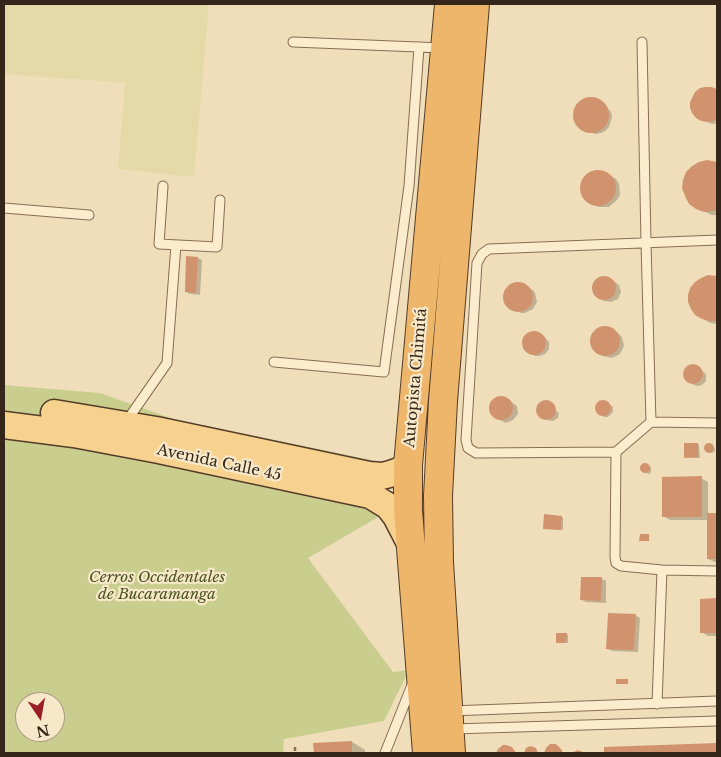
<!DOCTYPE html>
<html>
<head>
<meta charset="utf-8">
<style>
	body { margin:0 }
	#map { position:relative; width:721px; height:757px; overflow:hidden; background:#f0debb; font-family:"Libre Baskerville",serif }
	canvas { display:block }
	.frame { position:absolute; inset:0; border:5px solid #35261a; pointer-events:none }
	.north { position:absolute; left:15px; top:692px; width:50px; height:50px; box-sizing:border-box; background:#f7e8ca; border:1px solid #a99a84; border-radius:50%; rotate:168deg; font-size:14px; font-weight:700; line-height:20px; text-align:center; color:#35261a }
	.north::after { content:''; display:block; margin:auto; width:18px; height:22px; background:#992126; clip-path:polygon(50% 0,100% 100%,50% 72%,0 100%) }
</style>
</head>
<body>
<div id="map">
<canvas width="721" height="757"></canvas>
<div class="frame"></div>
<div class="north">N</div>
</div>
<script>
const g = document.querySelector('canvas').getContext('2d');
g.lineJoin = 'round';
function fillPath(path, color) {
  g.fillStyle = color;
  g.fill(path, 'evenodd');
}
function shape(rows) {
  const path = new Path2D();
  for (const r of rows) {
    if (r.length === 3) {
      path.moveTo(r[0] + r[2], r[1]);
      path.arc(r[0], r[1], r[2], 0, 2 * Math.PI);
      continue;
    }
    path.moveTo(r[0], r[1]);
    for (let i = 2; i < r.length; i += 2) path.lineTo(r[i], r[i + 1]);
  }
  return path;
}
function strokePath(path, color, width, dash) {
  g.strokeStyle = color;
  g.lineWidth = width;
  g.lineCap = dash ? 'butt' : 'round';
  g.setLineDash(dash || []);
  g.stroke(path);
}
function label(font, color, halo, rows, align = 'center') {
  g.font = font + ' "Libre Baskerville",serif';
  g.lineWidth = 4.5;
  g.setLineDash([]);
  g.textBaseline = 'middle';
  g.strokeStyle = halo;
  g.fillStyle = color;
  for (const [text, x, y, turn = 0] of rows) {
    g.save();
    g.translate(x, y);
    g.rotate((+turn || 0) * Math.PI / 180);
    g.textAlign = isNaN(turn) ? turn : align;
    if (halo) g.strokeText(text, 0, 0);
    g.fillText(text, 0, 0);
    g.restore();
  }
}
fillPath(shape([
	[4,4,209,4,194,177,118,169,125,83,4,74]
]), '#e6d9a8');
fillPath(shape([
	[4,385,100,393,176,420,391,464,380,516,308,558,393,672,409,670,384,721,284,739,283,753,4,753],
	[25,702,55,702,55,732,25,732]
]), '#c9ce8f');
fillPath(shape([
	[716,90,717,91,717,123,712,124,702,120],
	[588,98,594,99,604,103,611,112,612,117,609,127,605,131,601,133,595,134,585,130,580,127,576,123,574,118,574,113,579,103],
	[715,163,717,164,717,215,712,215,697,208],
	[595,171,606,173,616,179,619,184,620,195,617,200,609,207,598,207,588,201,584,197,581,187,585,176],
	[198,258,202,260,200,295,190,294,186,292],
	[604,277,608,277,619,285,621,292,618,299,611,302,604,301,599,298,596,296,593,289,593,285,597,279],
	[715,277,717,277,717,324,710,323,696,314],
	[520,283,533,290,535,293,537,302,533,309,525,313,521,313,511,308,507,305,504,296,508,288,511,285],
	[606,327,619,334,622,337,624,346,620,354,612,358,603,356,594,350,592,346,592,337,594,333,601,328],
	[532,332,539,333,544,336,549,342,549,349,545,354,539,356,535,356,527,351,524,345,524,338,529,333],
	[695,366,705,373,706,375,706,381,702,385,697,386,694,385,685,378,684,373,687,368,689,367],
	[498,397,506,398,517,406,518,414,513,420,506,423,494,417,490,411,491,404,495,399],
	[546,401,551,403,558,413,559,412,558,418,553,421,547,420,538,413,538,408,541,403],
	[605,401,613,407,613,412,608,417,604,417,597,412,596,408,600,402],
	[698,444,699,445,700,458,687,458,686,457],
	[708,444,713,446,715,449,715,451,712,453,706,451,705,448],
	[643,465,647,465,649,466,651,468,651,472,649,474,643,472,641,469],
	[701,478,708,482,708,514,717,514,717,563,708,559,708,520,670,520,663,516],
	[562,517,563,518,563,530,545,528],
	[602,579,606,581,606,603,586,602,582,600],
	[701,600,717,600,717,636,708,636,701,632],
	[635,615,640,618,638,652,612,651,608,649],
	[566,634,568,635,568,643,557,642],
	[352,742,365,750,365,753,315,753,314,744],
	[717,744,717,753,605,753,605,749]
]), '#0003');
fillPath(shape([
	[705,87,711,87,717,89,717,119,713,121,707,122,701,121,696,118,692,113,690,108,690,102,695,92,700,88],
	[591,115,18],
	[707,160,717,162,717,210,713,211,704,212,696,209,689,204,685,196,682,188,683,180,686,172,692,166,699,162],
	[598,188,18],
	[186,256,198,257,196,293,185,292],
	[708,275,717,276,717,321,709,321,702,319,695,315,691,309,688,302,688,295,690,288,695,282,701,278],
	[604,288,12],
	[518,297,15],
	[605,341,15],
	[534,343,12],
	[693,374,10],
	[501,408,12],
	[603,408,8],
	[546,410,10],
	[709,448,5],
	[684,443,698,443,698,457,684,458],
	[645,468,5],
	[702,476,702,517,662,517,662,477],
	[707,513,717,513,717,559,707,559],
	[544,514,562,516,561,530,543,529],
	[640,534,649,534,649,541,639,541],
	[581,577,602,577,601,601,580,600],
	[717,598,717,633,700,633,700,599],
	[608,613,636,614,634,650,606,649],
	[556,633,567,633,566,643,556,643],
	[616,679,628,679,628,684,616,684],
	[352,741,352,753,314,753,313,743],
	[717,743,717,753,604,753,604,747],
	[550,744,556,744,562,750,562,753,544,753,546,748],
	[503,745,506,745,512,747,516,753,496,753,498,749],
	[530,746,536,748,538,753,524,753,526,748],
	[578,750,580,751,586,753,571,753]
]), '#d0936e');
const service = shape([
	[293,42,443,48],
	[642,42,646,243,651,422],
	[163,186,159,244,217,247,220,200],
	[4,208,89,215],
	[717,240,489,249,482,254,477,263,466,440,468,448,476,453,616,452,615,557,616,563,621,566,662,570,717,571],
	[274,362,384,372,409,186,419,47],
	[126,422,167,363,176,245],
	[616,452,651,422,717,423],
	[657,704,662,570],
	[450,711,717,701],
	[453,729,717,721],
	[385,753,412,685]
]);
const primary = shape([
	[54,413,156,430,369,475,382,476,390,474,399,471,408,465],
	[4,425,74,434,159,450,370,495,388,506,396,516,410,543]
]);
const trunk = shape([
	[427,753,408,510,408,465,449,4],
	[451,753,439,562,438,496,443,401,475,4]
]);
strokePath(service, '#876d54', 11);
strokePath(primary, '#543c29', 29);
strokePath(trunk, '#543c29', 30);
strokePath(shape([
	[295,747,295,753]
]), '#876d54', 2.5, [4, 2.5]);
strokePath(service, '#fbecce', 9);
strokePath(primary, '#f7d28f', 26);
strokePath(trunk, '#eeb66a', 28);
label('15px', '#35261a', '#f7e8ca', [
	["Autopista Chimitá",416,378,-85],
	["Avenida Calle 45",219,463,12]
]);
label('italic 15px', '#48531f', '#f7e8ca', [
	["Cerros Occidentales",157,578],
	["de Bucaramanga",157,595]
]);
</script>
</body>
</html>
